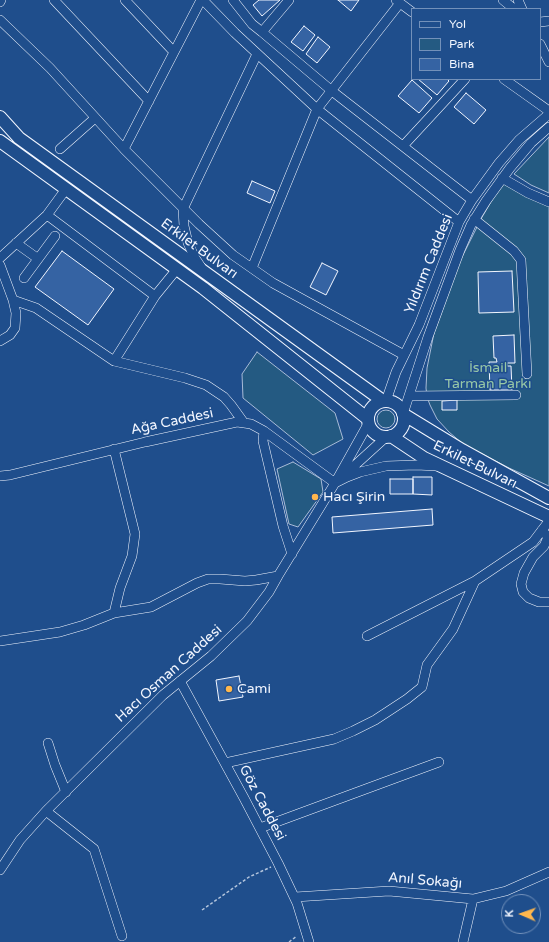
<!DOCTYPE html>
<html>
<head>
<meta charset="utf-8">
<style>
	body { margin:0 }
	#map { position:relative; width:549px; height:942px; overflow:hidden; background:#1f4e8c; font-family:"Varela Round",sans-serif }
	canvas { display:block }
	.legend { position:absolute; left:411px; top:8px; width:130px; height:72px; box-sizing:border-box; background:#1f4e8c; border:1px solid #7391ba; margin:0; padding:5px 7px; list-style:none; font-size:12px; color:#f2f6ff }
	.legend li { display:flex; align-items:center; gap:8px; height:20px }
	.legend b { width:20px; border:1px solid #7391ba }
	.north { position:absolute; left:501px; top:894px; width:40px; height:40px; box-sizing:border-box; background:#1f4e8c; border:1px solid #7391ba; border-radius:50%; rotate:272deg; font-size:11px; font-weight:700; line-height:16px; text-align:center; color:#f2f6ff }
	.north::after { content:''; display:block; margin:auto; width:14px; height:18px; background:#ffb74d; clip-path:polygon(50% 0,100% 100%,50% 72%,0 100%) }
</style>
</head>
<body>
<div id="map">
<canvas width="549" height="942"></canvas>
<ul class="legend">
<li><b style="height:5px;background:#1f4e8c"></b>Yol</li>
<li><b style="height:11px;background:#245a82"></b>Park</li>
<li><b style="height:11px;background:#3563a3"></b>Bina</li>
</ul>
<div class="north">K</div>
</div>
<script>
const g = document.querySelector('canvas').getContext('2d');
g.lineJoin = 'round';
function fillPath(path, color) {
  g.fillStyle = color;
  g.fill(path, 'evenodd');
}
function shape(rows) {
  const path = new Path2D();
  for (const r of rows) {
    if (r.length === 3) {
      path.moveTo(r[0] + r[2], r[1]);
      path.arc(r[0], r[1], r[2], 0, 2 * Math.PI);
      continue;
    }
    path.moveTo(r[0], r[1]);
    for (let i = 2; i < r.length; i += 2) path.lineTo(r[i], r[i + 1]);
  }
  return path;
}
function strokePath(path, color, width, dash) {
  g.strokeStyle = color;
  g.lineWidth = width;
  g.lineCap = dash ? 'butt' : 'round';
  g.setLineDash(dash || []);
  g.stroke(path);
}
function label(font, color, halo, rows, align = 'center') {
  g.font = font + ' "Varela Round",sans-serif';
  g.lineWidth = 3;
  g.setLineDash([]);
  g.textBaseline = 'middle';
  g.strokeStyle = halo;
  g.fillStyle = color;
  for (const [text, x, y, turn = 0] of rows) {
    g.save();
    g.translate(x, y);
    g.rotate((+turn || 0) * Math.PI / 180);
    g.textAlign = isNaN(turn) ? turn : align;
    if (halo) g.strokeText(text, 0, 0);
    g.fillText(text, 0, 0);
    g.restore();
  }
}
const green = shape([
	[549,137,549,193,531,185,514,174,549,137],
	[502,183,549,206,549,486,509,468,463,444,449,432,437,419,430,405,427,397,426,388,427,368,434,333,460,261,481,219,502,183],
	[257,352,335,413,343,439,313,455,243,398,242,374,257,352],
	[386,419,9],
	[293,462,321,479,323,492,298,527,289,524,277,469,293,462]
]);
fillPath(green, '#245a82');
strokePath(green, '#a8bbd7', 1);
const building = shape([
	[259,0,280,0,262,16,253,5,259,0],
	[338,0,359,0,351,11,338,0],
	[304,26,315,35,303,51,291,42,304,26],
	[318,37,330,47,317,63,306,54,318,37],
	[418,79,447,79,449,81,437,95,418,79],
	[412,80,432,98,419,113,398,96,412,80],
	[466,93,486,110,474,124,454,107,466,93],
	[252,181,275,191,270,203,247,193,252,181],
	[62,251,114,289,88,325,35,287,62,251],
	[322,263,338,271,326,295,310,287,322,263],
	[512,271,514,312,479,313,478,272,512,271],
	[514,335,515,363,507,363,507,366,511,366,512,390,490,390,489,362,497,362,496,358,494,358,493,336,514,335],
	[457,400,457,410,442,410,442,401,457,400],
	[413,477,432,477,432,495,413,494,413,477],
	[390,479,413,479,413,494,390,494,390,479],
	[432,509,433,525,333,533,332,517,432,509],
	[239,676,243,697,219,701,216,680,239,676]
]);
fillPath(building, '#3563a3');
strokePath(building, '#f2f6ff', 1);
const minor = shape([
	[54,0,149,101],
	[125,0,174,52],
	[203,0,235,33,317,109,459,222],
	[233,0,252,24,262,32,332,91,472,200],
	[396,0,412,12],
	[503,0,514,9],
	[518,0,522,9],
	[0,2,1,0],
	[0,20,50,68,124,149,199,224,233,255,273,283,404,355],
	[540,22,549,21],
	[262,32,289,0],
	[540,44,549,62],
	[504,79,549,111],
	[403,146,465,79],
	[60,149,95,118],
	[124,149,201,0],
	[502,178,528,193,549,202],
	[47,215,155,296],
	[474,219,514,251,521,260,527,374],
	[16,243,37,258],
	[0,258,47,215,66,189],
	[0,265,13,300,36,308,114,361,155,296,177,269],
	[201,267,195,258,188,243,184,226,183,209,257,54],
	[252,268,317,109,400,3],
	[24,278,55,236],
	[0,341,10,335,15,328,16,313,13,300],
	[114,361,185,378,206,385,224,397,231,405,244,423],
	[409,396,516,395],
	[386,401,396,372,419,325,459,222,472,200,499,163,519,140,549,114],
	[403,414,428,337,460,250,471,225,486,201,510,168,531,143,549,127],
	[264,431,263,441,283,526,292,554],
	[0,476,10,475,145,442,237,422,251,424,264,431,335,483],
	[342,477,386,437],
	[335,483,347,477,360,472,386,466,416,465,437,466],
	[542,530,548,537,544,546,533,557,524,573,521,584,523,592,529,598,539,602,549,602],
	[475,581,533,542,549,521],
	[114,613,120,588,132,556,135,534,114,449],
	[0,641,60,632,84,625,114,613,151,607,197,583,208,579,220,579,245,581,256,580,278,576],
	[180,681,244,798,278,863,297,903,309,942],
	[48,743,55,765,66,792],
	[225,763,334,739,353,731,375,720,407,699,422,687,427,665,453,629,475,581,367,636],
	[46,811,94,849,122,936],
	[260,828,439,762],
	[0,870,20,840,46,811,163,695,211,656,247,621,269,592,278,576,335,483,368,424],
	[295,897,389,891,473,899,506,891,549,872],
	[463,942,473,899]
]);
const major = shape([
	[0,117,19,138,383,401],
	[0,141,203,288,368,419],
	[386,419,18],
	[403,414,462,450,549,498],
	[391,436,424,458,549,517]
]);
strokePath(minor, '#f2f6ff', 10);
strokePath(major, '#f2f6ff', 14);
strokePath(shape([
	[202,910,249,877,271,867],
	[289,942,297,936]
]), '#b3c4dc', 1.5, [3, 2]);
strokePath(minor, '#1f4e8c', 9);
strokePath(major, '#1f4e8c', 12);
for (const [x, y, r, color] of [
	[315,497,4,"#ffb74d"],
	[229,689,4,"#ffb74d"]
]) {
  const dot = new Path2D();
  dot.arc(x, y, r, 0, 2 * Math.PI);
  g.fillStyle = color;
  g.fill(dot);
  strokePath(dot, '#1f4e8c', 1.5);
}
label('14px', '#f2f6ff', '#1f4e8c', [
	["Erkilet Bulvarı",199,249,36],
	["Yıldırım Caddesi",429,264,-68],
	["Ağa Caddesi",172,422,-12],
	["Erkilet Bulvarı",475,465,26],
	["Hacı Osman Caddesi",169,674,-42],
	["Göz Caddesi",262,803,62],
	["Anıl Sokağı",425,881,5]
]);
label('14px', '#97c8a6', '#1f4e8c', [
	["İsmail",488,368],
	["Tarman Parkı",488,384]
]);
label('14px', '#f2f6ff', '#1f4e8c', [
	["Hacı Şirin",323,497],
	["Cami",237,689]
], 'left');
</script>
</body>
</html>
